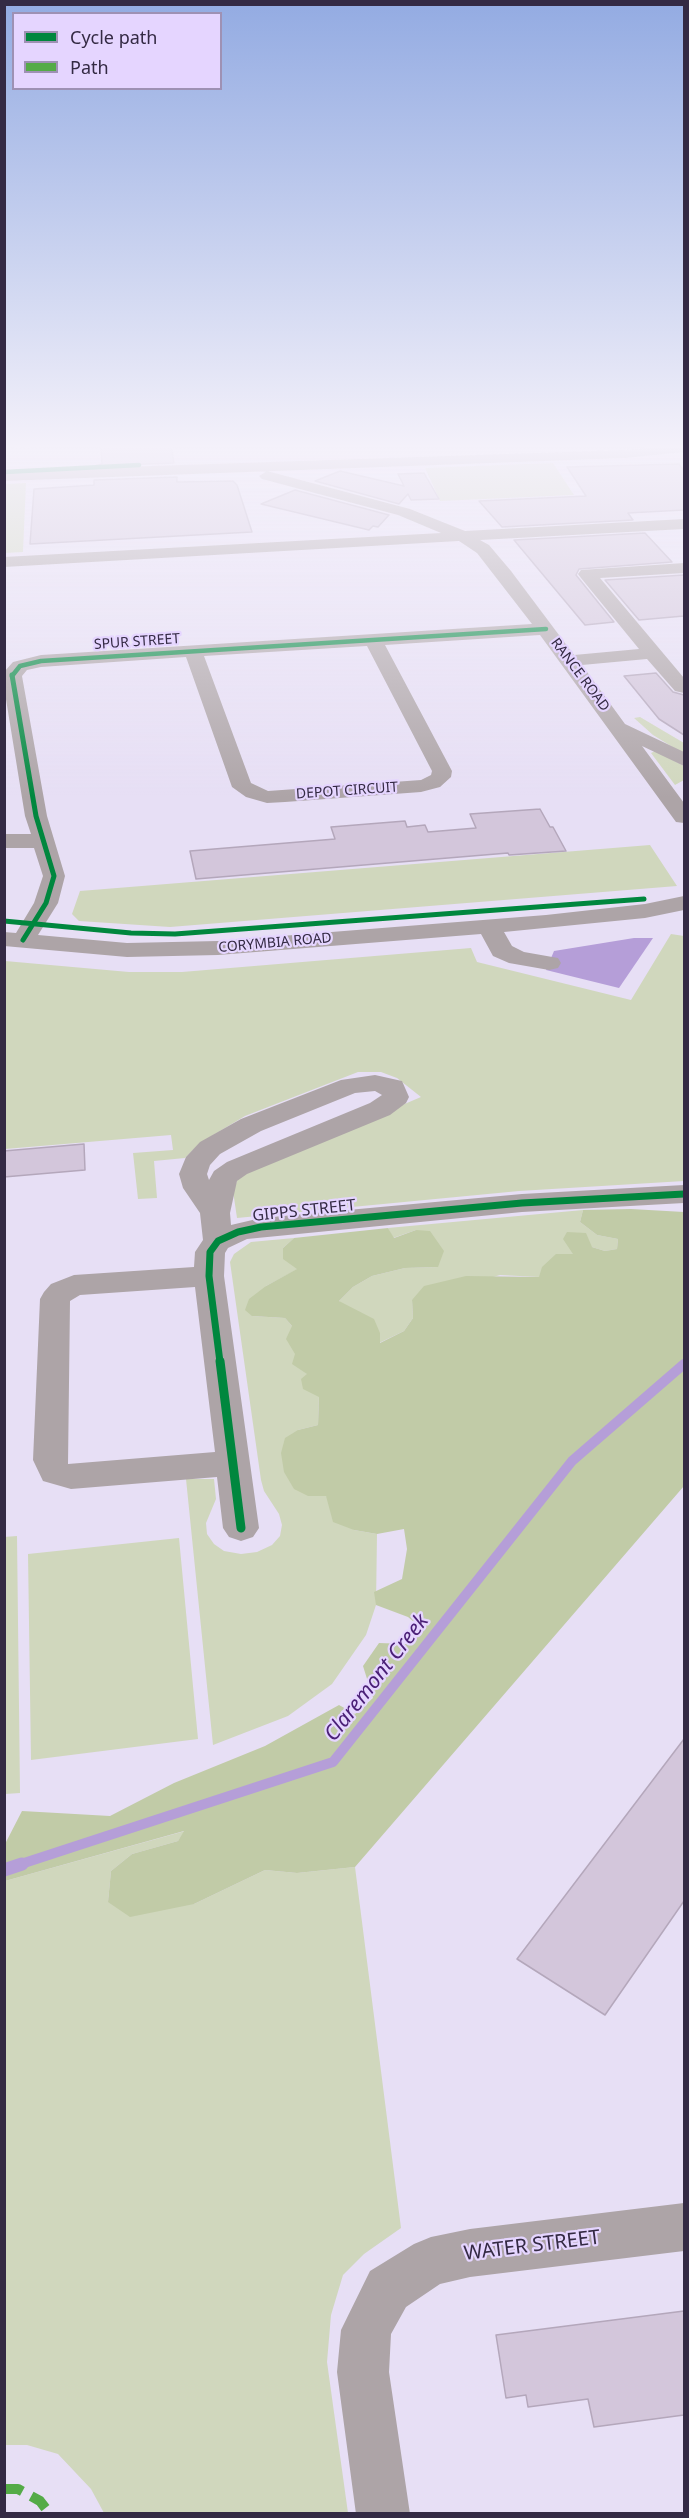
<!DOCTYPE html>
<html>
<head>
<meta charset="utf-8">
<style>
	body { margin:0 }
	#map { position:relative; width:689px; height:2518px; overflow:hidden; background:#e7dff5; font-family:"Noto Sans",sans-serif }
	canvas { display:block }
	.frame { position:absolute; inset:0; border:6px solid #342a44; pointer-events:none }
	.legend { position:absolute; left:12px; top:12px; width:210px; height:78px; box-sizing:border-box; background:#e5d5ff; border:2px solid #9e91b4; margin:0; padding:8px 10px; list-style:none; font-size:18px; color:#342a44 }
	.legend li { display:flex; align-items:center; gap:12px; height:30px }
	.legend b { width:30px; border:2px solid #9e91b4 }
</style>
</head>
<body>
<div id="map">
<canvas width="689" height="2518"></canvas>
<div class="frame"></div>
<ul class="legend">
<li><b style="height:8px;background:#00873e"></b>Cycle path</li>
<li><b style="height:8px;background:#54ab47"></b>Path</li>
</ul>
</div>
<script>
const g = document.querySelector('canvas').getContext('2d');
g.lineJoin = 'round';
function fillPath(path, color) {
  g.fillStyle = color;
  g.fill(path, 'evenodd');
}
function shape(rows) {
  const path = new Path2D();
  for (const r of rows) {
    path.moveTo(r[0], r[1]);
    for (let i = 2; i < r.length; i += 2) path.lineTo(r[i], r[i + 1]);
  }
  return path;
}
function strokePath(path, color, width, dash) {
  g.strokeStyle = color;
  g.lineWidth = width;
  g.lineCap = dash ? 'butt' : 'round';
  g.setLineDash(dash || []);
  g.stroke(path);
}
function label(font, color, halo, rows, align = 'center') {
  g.font = font + ' "Noto Sans",sans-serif';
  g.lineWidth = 4.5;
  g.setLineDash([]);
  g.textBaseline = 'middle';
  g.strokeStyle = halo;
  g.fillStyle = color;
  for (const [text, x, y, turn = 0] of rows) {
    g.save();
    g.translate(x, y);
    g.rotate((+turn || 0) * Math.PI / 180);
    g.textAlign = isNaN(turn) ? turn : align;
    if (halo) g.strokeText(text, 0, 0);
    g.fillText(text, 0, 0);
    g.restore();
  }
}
fillPath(shape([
	[553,463,574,495,440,501,425,468],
	[26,483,23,552,5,553,5,484],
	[640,717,684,743,684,754,653,735,634,718],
	[655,751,684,766,684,780,675,785,651,753],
	[650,845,677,886,170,927,79,921,72,914,80,891],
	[671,934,684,936,684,1181,519,1191,237,1218,233,1191,240,1174,421,1097,397,1078,381,1072,358,1072,245,1116,200,1143,185,1158,154,1161,157,1198,138,1199,133,1153,173,1150,171,1135,5,1149,5,961,129,972,182,972,471,948,477,962,631,1000],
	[583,1210,580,1222,597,1235,618,1239,617,1249,605,1251,592,1247,573,1254,539,1277,500,1275,412,1300,413,1318,404,1331,379,1343,339,1301,353,1287,372,1276,405,1268,438,1267,416,1230,393,1238,388,1228],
	[294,1238,283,1248,298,1269,266,1286,252,1316,285,1318,292,1326,307,1374,319,1396,318,1425,298,1430,308,1496,326,1496,354,1530,377,1534,376,1605,366,1635,332,1684,288,1716,213,1745,186,1479,214,1479,216,1499,206,1523,207,1534,214,1544,224,1551,241,1554,257,1552,272,1545,280,1536,282,1525,279,1514,264,1491,261,1480,230,1262,234,1254,251,1242],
	[17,1536,20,1793,5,1794,4,1537],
	[179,1538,198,1739,31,1760,28,1554],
	[185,1831,178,1841,132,1854,111,1871,108,1902,194,1904,265,1870,297,1873,355,1867,401,2228,364,2254,343,2275,331,2315,327,2362,348,2513,104,2513,91,2489,58,2454,27,2445,5,2445,5,1881]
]), '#d0d7bd');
fillPath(shape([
	[631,1209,684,1212,684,1486,355,1867,297,1873,265,1870,194,1904,130,1917,108,1902,111,1871,132,1854,178,1841,184,1831,5,1881,5,1844,22,1811,110,1816,174,1783,265,1746,339,1705,355,1714,373,1698,363,1666,379,1643,407,1644,420,1627,408,1617,376,1605,374,1592,402,1579,407,1549,404,1529,377,1534,354,1530,333,1522,326,1496,308,1496,294,1489,284,1472,281,1453,285,1438,298,1430,318,1425,319,1397,303,1389,301,1379,307,1374,292,1364,295,1354,286,1339,292,1326,285,1318,252,1316,245,1310,249,1299,266,1286,297,1269,283,1259,283,1248,294,1238,388,1228,394,1238,416,1230,430,1231,444,1251,438,1267,405,1268,372,1276,353,1287,339,1301,374,1319,380,1333,380,1343,404,1331,413,1318,412,1300,424,1286,466,1276,539,1277,542,1267,556,1254,573,1254,563,1239,567,1232,586,1233,592,1247,605,1251,617,1249,618,1239,597,1235,580,1222,583,1210]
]), '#c1cba7');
fillPath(shape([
	[634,938,653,938,619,988,546,970,554,951]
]), '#b59ed8');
strokePath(shape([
	[18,1865,333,1762,572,1461,684,1364]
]), '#b59ed8', 10);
strokePath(shape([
	[4,1870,22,1864]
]), '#b59ed8', 13);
const building = shape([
	[101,446,171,446,174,463,94,466,102,464,101,446],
	[679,464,684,471,684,510,628,513,633,520,502,527,479,501,586,496,567,467,679,464],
	[340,471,404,486,398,474,424,473,439,499,411,500,408,494,399,504,315,481,340,471],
	[177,477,177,482,233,481,237,485,252,532,30,544,34,489,94,485,94,480,177,477],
	[295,490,389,515,378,527,373,526,369,530,261,504,295,490],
	[645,533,672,562,579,569,576,575,614,622,585,625,514,540,645,533],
	[684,575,684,616,639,620,605,580,684,575],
	[656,673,673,692,684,695,684,735,659,719,624,676,656,673],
	[540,809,550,827,553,827,566,851,509,855,508,853,196,879,190,851,335,839,331,827,405,821,407,827,425,825,428,832,476,828,470,814,540,809],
	[84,1144,85,1170,4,1177,4,1151,84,1144],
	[684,1739,684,1901,605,2015,517,1959,684,1739],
	[684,2311,684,2415,594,2427,588,2399,528,2407,526,2395,506,2398,496,2335,684,2311]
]);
fillPath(building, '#d3c6db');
strokePath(building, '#b4a7bb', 1.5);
fillPath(shape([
	[663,446,684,446,684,452,625,458,4,481,4,471,625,450,663,446],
	[267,471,410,509,465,531,684,519,684,529,480,540,489,545,511,571,574,655,639,649,581,578,578,574,581,570,684,563,684,573,600,578,684,678,684,693,675,691,647,659,582,665,625,724,684,752,684,766,642,746,684,803,684,823,676,822,540,635,385,645,452,771,451,777,440,787,421,792,285,802,267,803,246,797,232,787,186,657,41,667,27,670,22,676,47,816,65,876,58,903,38,935,127,943,218,941,546,915,645,904,684,896,684,910,645,918,504,932,512,946,524,952,558,958,561,963,558,968,549,970,509,963,493,956,481,934,218,955,127,957,4,946,4,932,16,933,34,903,43,876,34,848,4,848,4,834,31,834,25,816,4,687,4,672,13,662,41,655,532,624,477,553,459,541,4,567,4,557,441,533,398,515,262,479,259,476,267,471],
	[367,646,432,771,431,775,421,780,268,791,251,783,204,656,367,646],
	[375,1075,402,1081,409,1097,406,1103,390,1115,247,1174,237,1181,230,1213,231,1225,261,1218,522,1194,684,1185,684,1203,522,1212,247,1239,228,1248,225,1253,224,1276,259,1528,253,1537,241,1541,229,1537,223,1528,217,1477,71,1489,43,1481,33,1460,40,1299,44,1292,51,1284,74,1275,194,1267,195,1252,203,1240,200,1213,183,1188,179,1174,186,1157,200,1142,241,1119,341,1080,375,1075],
	[375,1091,382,1095,370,1103,227,1162,214,1171,209,1180,207,1174,210,1165,220,1154,261,1131,355,1093,375,1091],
	[195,1287,215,1452,68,1464,70,1301,80,1295,195,1287],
	[684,2203,684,2251,470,2277,440,2284,406,2307,391,2334,389,2372,410,2514,356,2514,337,2372,341,2330,370,2271,414,2244,431,2237,470,2229,684,2203]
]), '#ada4a7');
strokePath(shape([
	[4,447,41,446]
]), '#aea6af', 2, [7, 3]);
strokePath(shape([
	[4,2489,18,2489,40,2501,50,2514]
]), '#54ab47', 10, [19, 10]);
strokePath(shape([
	[4,472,139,465],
	[12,676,20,666,41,661,546,629]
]), '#00873e', 4.5);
strokePath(shape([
	[12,675,36,816,54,876,46,903,23,940],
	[4,921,131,933,175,934,644,899]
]), '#00873e', 5);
strokePath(shape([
	[220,1362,209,1276,210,1252,218,1241,238,1232,261,1227,522,1203,684,1194]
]), '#00873e', 7);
strokePath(shape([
	[220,1361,241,1528]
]), '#00873e', 9);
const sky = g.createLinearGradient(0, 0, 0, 798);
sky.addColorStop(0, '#93abe2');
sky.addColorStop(0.56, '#f4f1fa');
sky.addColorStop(1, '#f4f1fa00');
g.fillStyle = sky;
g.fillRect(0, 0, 689, 798);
label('14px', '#342a44', '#e5d5ff', [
	["SPUR STREET",137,642,-4],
	["RANCE ROAD",580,675,53],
	["DEPOT CIRCUIT",347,791,-4],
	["CORYMBIA ROAD",275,943,-5]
]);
label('16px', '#342a44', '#e5d5ff', [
	["GIPPS STREET",304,1211,-6]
]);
label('20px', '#342a44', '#e5d5ff', [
	["WATER STREET",532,2246,-7]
]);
label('italic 21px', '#4b2077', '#e5d5ff', [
	["Claremont Creek",377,1678,-52]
]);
</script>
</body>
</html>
